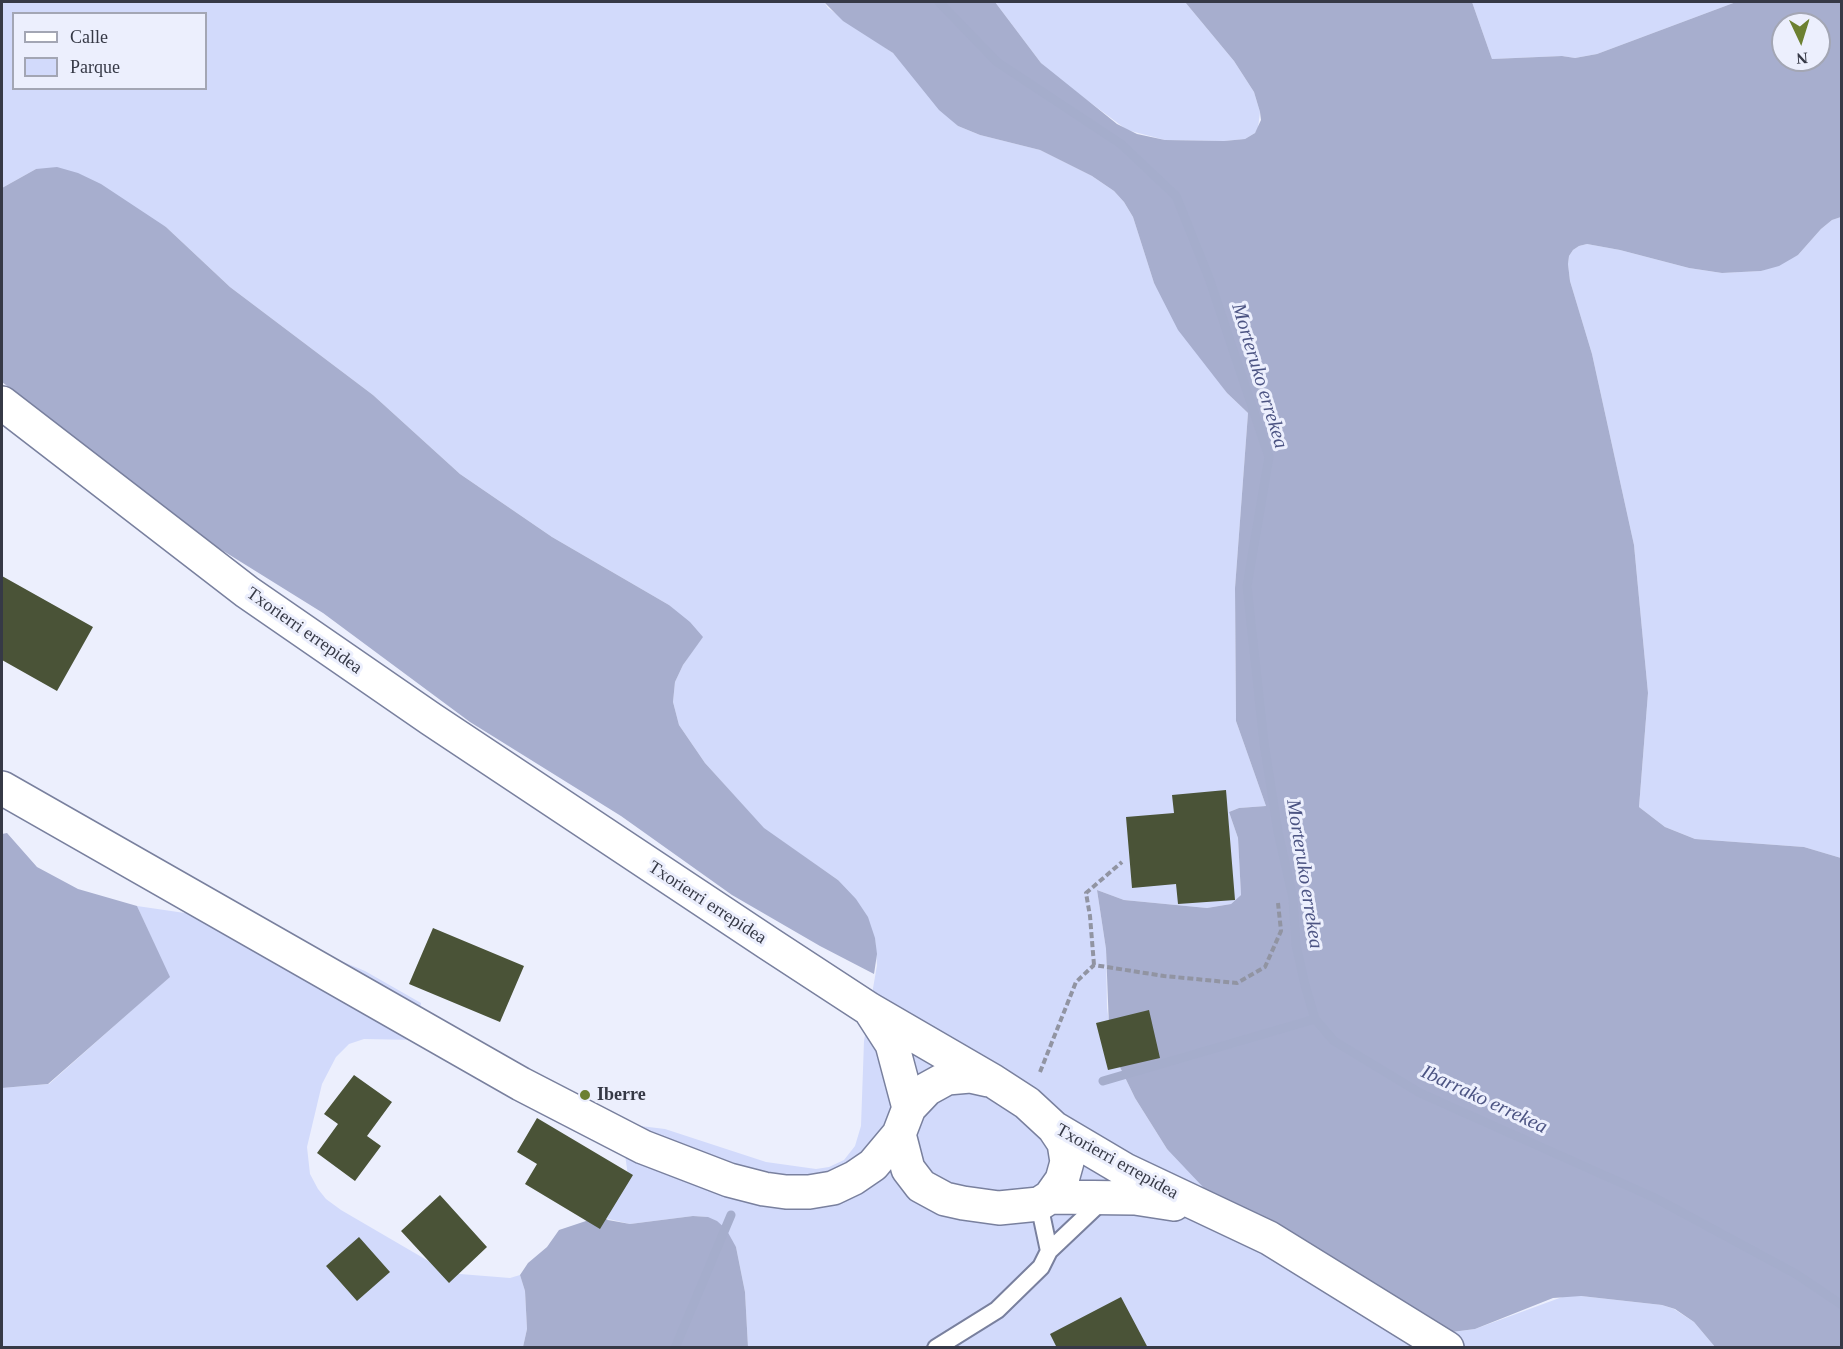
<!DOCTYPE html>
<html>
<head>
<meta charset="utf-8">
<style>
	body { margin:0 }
	#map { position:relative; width:1843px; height:1349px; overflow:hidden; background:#eceffd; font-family:Georgia,serif }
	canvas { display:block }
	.frame { position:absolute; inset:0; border:3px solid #363946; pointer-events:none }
	.legend { position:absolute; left:12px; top:12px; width:195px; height:78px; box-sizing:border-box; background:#eceffd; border:2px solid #a3a6b4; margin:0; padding:8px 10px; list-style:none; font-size:18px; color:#363946 }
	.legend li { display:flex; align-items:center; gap:12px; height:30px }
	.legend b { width:30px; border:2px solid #a3a6b4 }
	.north { position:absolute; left:1771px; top:12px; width:60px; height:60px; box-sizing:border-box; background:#eceffd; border:2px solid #a3a6b4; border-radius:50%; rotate:176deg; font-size:16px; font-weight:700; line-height:24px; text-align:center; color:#363946 }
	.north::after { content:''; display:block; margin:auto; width:21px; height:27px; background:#6c8031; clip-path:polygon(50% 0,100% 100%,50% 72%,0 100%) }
</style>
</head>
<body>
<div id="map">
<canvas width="1843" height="1349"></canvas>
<div class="frame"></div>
<ul class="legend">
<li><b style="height:8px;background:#fff"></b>Calle</li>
<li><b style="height:16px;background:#d2dafb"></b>Parque</li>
</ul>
<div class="north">N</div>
</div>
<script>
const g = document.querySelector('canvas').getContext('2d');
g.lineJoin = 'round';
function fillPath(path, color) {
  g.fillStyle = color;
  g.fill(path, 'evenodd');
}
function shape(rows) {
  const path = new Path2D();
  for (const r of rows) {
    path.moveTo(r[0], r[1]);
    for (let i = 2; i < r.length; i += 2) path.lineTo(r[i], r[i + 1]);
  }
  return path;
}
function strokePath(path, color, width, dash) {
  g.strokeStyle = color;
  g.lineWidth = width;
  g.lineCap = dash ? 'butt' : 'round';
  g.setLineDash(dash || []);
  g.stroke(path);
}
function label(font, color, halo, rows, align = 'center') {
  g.font = font + ' Georgia,serif';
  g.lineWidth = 6;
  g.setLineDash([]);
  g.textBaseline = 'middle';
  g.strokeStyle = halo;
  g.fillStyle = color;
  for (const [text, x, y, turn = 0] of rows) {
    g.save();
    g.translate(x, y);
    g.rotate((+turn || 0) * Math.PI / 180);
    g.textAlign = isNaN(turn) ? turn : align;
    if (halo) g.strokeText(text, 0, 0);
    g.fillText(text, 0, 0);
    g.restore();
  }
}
fillPath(shape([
	[2,2,824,2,828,8,893,53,958,126,980,135,1040,150,1092,176,1114,191,1124,202,1133,217,1154,283,1227,393,1248,413,1235,588,1236,721,1266,806,1239,808,1229,812,1238,838,1241,895,1231,904,1207,908,1124,900,1097,890,1106,949,1107,1008,1112,1044,1118,1063,1135,1098,1167,1149,1452,1332,1475,1329,1565,1296,1581,1296,1662,1305,1674,1309,1694,1322,1715,1347,748,1347,745,1292,736,1247,707,1217,693,1216,630,1224,604,1218,628,1176,624,1147,616,1123,665,1129,766,1162,816,1169,829,1167,844,1160,855,1146,861,1126,864,1041,877,965,875,939,838,880,764,829,705,763,679,725,673,702,675,682,683,665,702,637,669,605,552,537,460,474,373,395,230,287,166,227,36,169,2,188],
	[14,14,206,14,206,88,14,88],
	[995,2,1185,2,1234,61,1254,92,1260,112,1258,128,1255,133,1245,139,1224,141,1165,140,1127,130,1056,77,1041,63],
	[1472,2,1736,2,1597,54,1575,58,1562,56,1492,59],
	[1841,217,1841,858,1804,847,1695,839,1665,827,1639,807,1648,693,1634,545,1592,354,1570,281,1568,264,1569,256,1573,250,1579,246,1587,244,1620,250,1689,268,1722,273,1761,271,1798,255,1821,229,1832,220],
	[137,906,212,917,293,941,365,971,421,1003,416,1040,364,1039,349,1044,336,1057,322,1084,307,1147,310,1174,318,1189,326,1199,341,1210,437,1266,460,1274,510,1278,520,1275,525,1291,527,1329,523,1347,2,1348,2,1088,49,1084,169,977]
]), '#d2dafb');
fillPath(shape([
	[824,2,995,2,1041,63,1117,124,1137,134,1165,140,1224,141,1245,139,1255,133,1261,120,1260,112,1254,92,1234,61,1185,2,1472,2,1492,59,1562,56,1575,58,1597,54,1736,2,1841,2,1841,217,1832,220,1821,229,1798,255,1779,266,1761,271,1722,273,1689,268,1620,250,1587,244,1579,246,1573,250,1569,256,1568,264,1570,281,1592,354,1634,545,1648,693,1639,807,1665,827,1695,839,1804,847,1841,858,1841,1347,1715,1347,1694,1322,1675,1309,1662,1305,1581,1296,1553,1298,1475,1329,1452,1332,1220,1205,1167,1149,1135,1098,1118,1063,1109,1027,1106,949,1097,890,1124,900,1207,908,1231,904,1241,895,1238,838,1229,812,1239,808,1266,806,1236,721,1235,588,1248,413,1227,393,1178,330,1154,283,1133,217,1124,202,1114,191,1092,176,1040,150,980,135,958,126,939,110,893,53,843,21],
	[1783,24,1819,24,1819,60,1783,60],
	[57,167,78,173,101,184,166,227,230,287,373,395,460,474,552,537,669,605,690,622,703,637,683,665,675,682,673,702,679,725,705,763,764,828,838,880,856,899,868,917,875,938,877,954,874,974,820,946,732,895,621,816,470,722,323,613,159,511,84,445,2,382,2,188,36,169],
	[7,833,37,867,78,889,137,906,170,977,48,1084,2,1088,2,834],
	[601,1216,608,1220,630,1224,693,1216,708,1217,717,1221,726,1229,736,1247,745,1292,748,1347,523,1347,527,1329,525,1291,520,1275,528,1263,547,1247,559,1230]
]), '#a7aece');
strokePath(shape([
	[939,2,997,62,1121,144,1176,196,1209,278,1269,457,1247,586,1264,743,1278,832,1293,898,1296,945,1305,985,1315,1019],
	[1103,1081,1315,1019,1334,1041,1420,1093,1655,1198,1796,1274,1842,1305],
	[675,1348,731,1215]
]), '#a5adcc', 9);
fillPath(shape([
	[2,576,93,627,57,691,2,660],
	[1226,790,1235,900,1178,904,1176,884,1132,888,1126,817,1174,813,1172,795],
	[433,928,524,966,500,1022,409,984],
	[1149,1010,1160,1058,1108,1070,1096,1023],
	[354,1075,392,1102,367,1136,381,1146,355,1181,317,1153,338,1124,324,1114],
	[537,1118,633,1175,600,1229,525,1184,537,1164,517,1152],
	[440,1195,487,1247,449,1283,401,1231],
	[359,1237,390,1272,357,1301,326,1266],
	[1121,1297,1148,1348,1057,1348,1050,1334]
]), '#4a5337');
const service = shape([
	[1049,1251,1105,1198],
	[936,1348,997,1310,1041,1267,1049,1251,1039,1204]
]);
const tertiary = shape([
	[2,403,247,592,431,719,768,943,869,1009,993,1081,1027,1103,1054,1128,1125,1170,1269,1238,1447,1348],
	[2,788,521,1084,643,1147,729,1180,764,1189,786,1192,809,1192,833,1188,854,1178,873,1165,899,1134,909,1108,927,1089,947,1078,970,1076,988,1080],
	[872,1013,892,1044,909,1108],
	[899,1134,908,1169,921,1186,945,1199,963,1203,999,1208,1039,1204,1050,1197,1062,1180,1067,1162,1064,1143,1054,1128],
	[1050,1197,1135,1198,1174,1204]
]);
strokePath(service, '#79809e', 20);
strokePath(tertiary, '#79809e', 36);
strokePath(shape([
	[1094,965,1090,916,1086,893,1122,862],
	[1040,1072,1076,982,1094,965,1164,976,1237,983,1265,967,1281,931,1278,903]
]), '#9194a2', 4, [6, 3]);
strokePath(service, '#fff', 16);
strokePath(tertiary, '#fff', 33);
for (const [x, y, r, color] of [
	[585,1095,6,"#6c8031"]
]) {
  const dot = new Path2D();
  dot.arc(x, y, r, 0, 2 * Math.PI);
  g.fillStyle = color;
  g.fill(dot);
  strokePath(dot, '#eceffd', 2);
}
label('18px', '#363946', '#eceffd', [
	["Txorierri errepidea",304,631,35],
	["Txorierri errepidea",707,903,33],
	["Txorierri errepidea",1117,1162,29]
]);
label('bold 18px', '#363946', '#eceffd', [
	["Iberre",597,1095]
], 'left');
label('italic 20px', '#4c5483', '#eceffd', [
	["Morteruko errekea",1259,376,73],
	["Morteruko errekea",1304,874,81],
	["Ibarrako errekea",1484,1100,25]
]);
</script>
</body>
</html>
